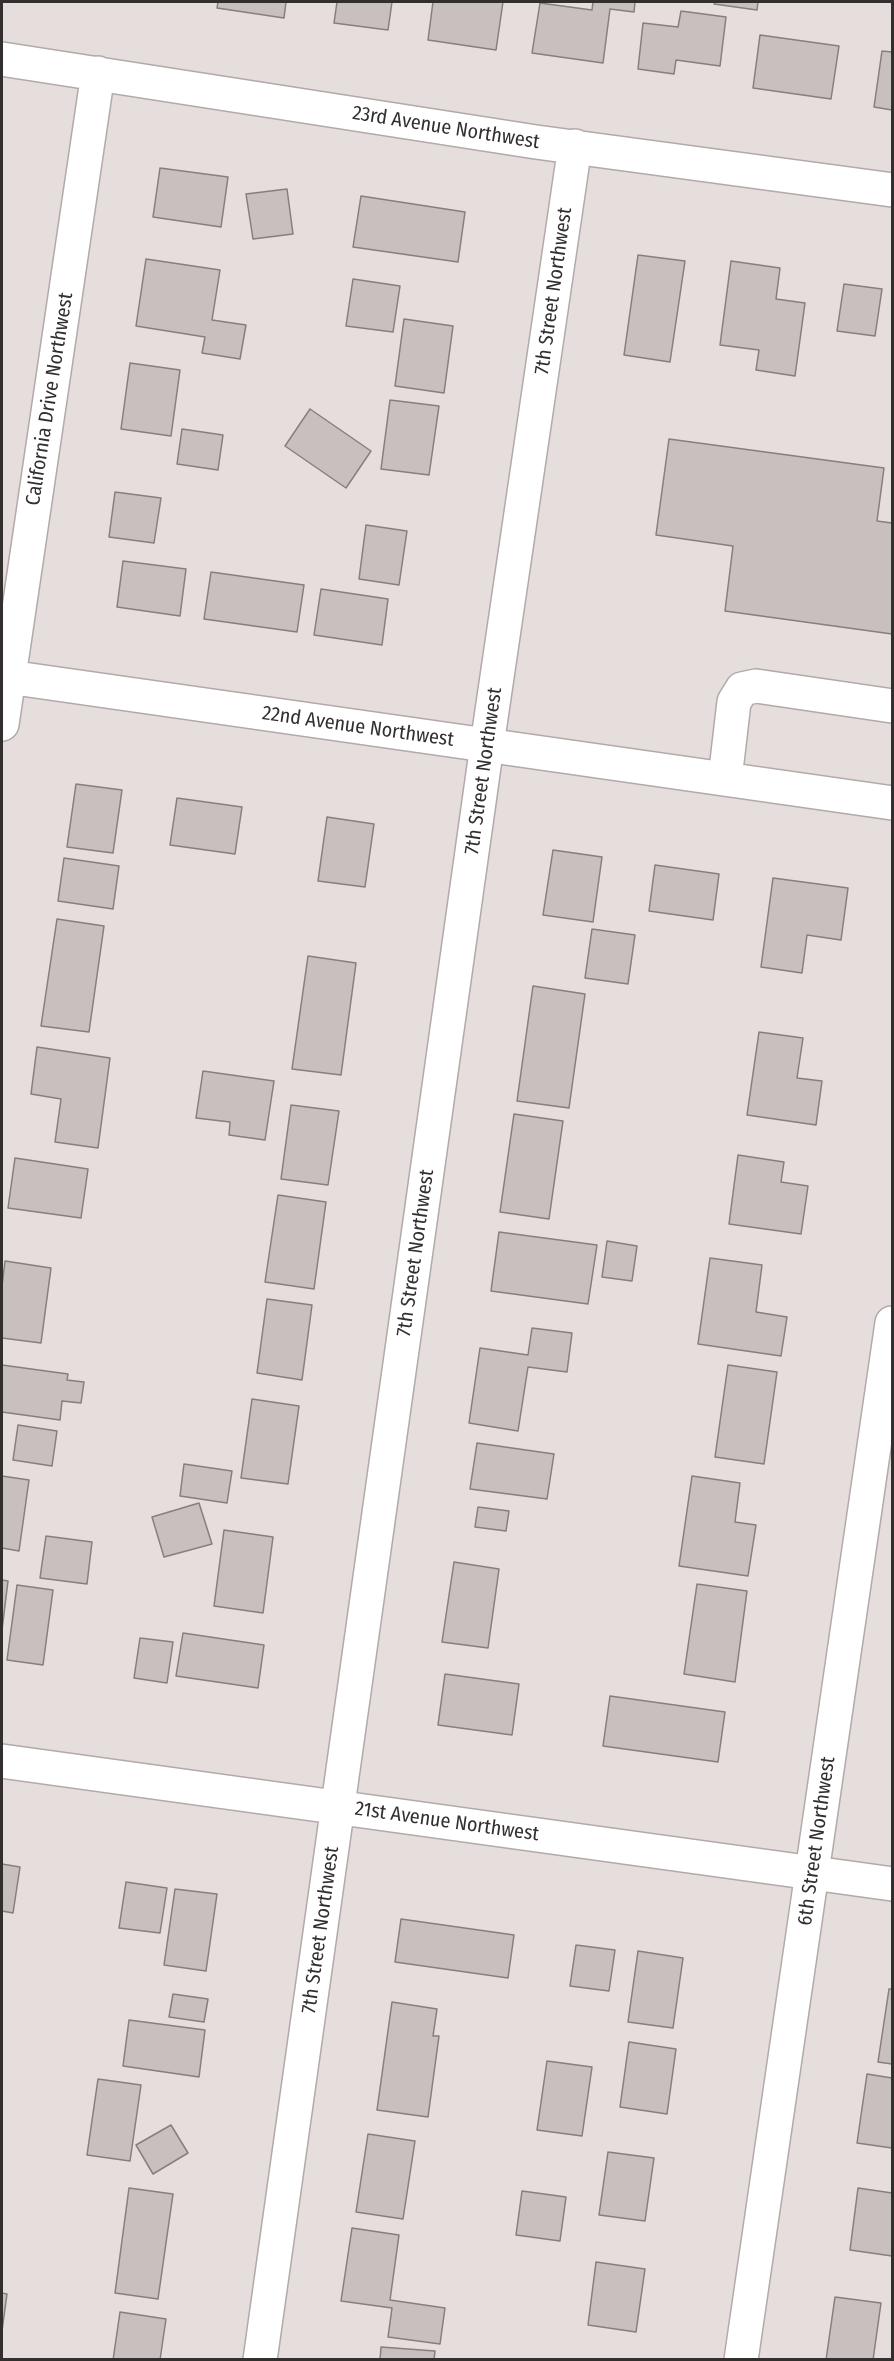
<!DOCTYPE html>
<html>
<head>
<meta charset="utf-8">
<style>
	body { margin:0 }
	#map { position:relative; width:894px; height:2361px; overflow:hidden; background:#e6dedc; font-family:"Fira Sans Condensed",sans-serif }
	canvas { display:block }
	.frame { position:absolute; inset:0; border:3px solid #322f2e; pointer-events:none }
</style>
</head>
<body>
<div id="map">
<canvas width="894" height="2361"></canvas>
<div class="frame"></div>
</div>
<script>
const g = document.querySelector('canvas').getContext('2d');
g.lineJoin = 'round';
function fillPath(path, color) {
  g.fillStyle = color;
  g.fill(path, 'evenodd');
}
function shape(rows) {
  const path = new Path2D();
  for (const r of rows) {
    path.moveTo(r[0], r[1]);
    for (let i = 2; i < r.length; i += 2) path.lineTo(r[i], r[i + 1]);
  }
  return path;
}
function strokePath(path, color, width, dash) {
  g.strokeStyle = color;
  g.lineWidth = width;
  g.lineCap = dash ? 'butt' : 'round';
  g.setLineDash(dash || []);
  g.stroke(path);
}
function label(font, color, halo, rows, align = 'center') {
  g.font = font + ' "Fira Sans Condensed",sans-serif';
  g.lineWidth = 6;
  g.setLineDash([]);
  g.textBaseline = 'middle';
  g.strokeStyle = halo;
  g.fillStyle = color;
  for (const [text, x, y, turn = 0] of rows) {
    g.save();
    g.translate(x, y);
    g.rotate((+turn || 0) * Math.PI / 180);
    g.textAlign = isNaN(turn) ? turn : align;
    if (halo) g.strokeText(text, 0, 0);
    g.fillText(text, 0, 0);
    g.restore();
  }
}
const building = shape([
	[218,2,286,2,284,18,217,8,218,2],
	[337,2,392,2,388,30,334,23,337,2],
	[433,2,503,2,496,50,428,40,433,2],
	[593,2,635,2,634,12,610,9,603,63,532,53,540,3,592,10,593,2],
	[715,2,758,2,757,10,714,4,715,2],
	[681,11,726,17,720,66,676,60,674,74,638,69,643,23,678,27,681,11],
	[760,35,839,46,831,99,753,88,760,35],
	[882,51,892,52,892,110,874,107,882,51],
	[160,168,228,177,221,227,153,217,160,168],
	[287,189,293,234,253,239,246,194,287,189],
	[361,196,465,212,458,262,353,247,361,196],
	[638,255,685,261,670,362,624,355,638,255],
	[146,259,220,270,212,320,246,325,240,359,202,353,205,337,136,326,146,259],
	[731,261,780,268,776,299,805,303,795,376,756,370,759,350,720,345,731,261],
	[353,279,400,286,393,332,346,326,353,279],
	[844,284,882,289,875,336,837,331,844,284],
	[404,319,453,326,444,393,395,386,404,319],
	[130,363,180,370,171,436,121,429,130,363],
	[390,400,439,406,429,475,381,469,390,400],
	[310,409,371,451,346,488,285,446,310,409],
	[182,429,223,435,218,470,177,464,182,429],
	[669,439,884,468,877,521,892,523,892,634,725,611,733,546,656,535,669,439],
	[115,492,161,498,154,543,109,537,115,492],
	[366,525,407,531,399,585,359,579,366,525],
	[123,561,186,569,180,616,117,607,123,561],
	[211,572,304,585,297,632,204,619,211,572],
	[321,589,388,599,382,645,314,635,321,589],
	[76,784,122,790,113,853,67,847,76,784],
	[177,798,242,807,235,854,170,845,177,798],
	[327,817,374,824,365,887,318,881,327,817],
	[553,850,602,857,593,922,543,915,553,850],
	[64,858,119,866,113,909,58,901,64,858],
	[655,865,719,874,713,920,649,911,655,865],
	[773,878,848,888,841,940,807,935,802,973,761,967,773,878],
	[57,919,104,926,89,1032,41,1026,57,919],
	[592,929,635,935,628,984,585,978,592,929],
	[308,956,356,963,341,1075,292,1069,308,956],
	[533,986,585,994,569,1108,517,1101,533,986],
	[759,1032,803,1038,797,1078,822,1081,816,1125,747,1115,759,1032],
	[37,1047,110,1058,98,1148,55,1142,61,1099,31,1094,37,1047],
	[203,1071,274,1081,265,1140,229,1135,230,1122,196,1118,203,1071],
	[291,1105,339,1111,328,1185,281,1179,291,1105],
	[514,1114,563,1121,549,1219,500,1212,514,1114],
	[738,1155,784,1162,781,1182,808,1186,801,1234,729,1224,738,1155],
	[15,1158,88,1169,81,1218,8,1208,15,1158],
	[278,1195,326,1202,314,1289,265,1282,278,1195],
	[499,1232,597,1245,588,1304,491,1291,499,1232],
	[607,1241,637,1246,632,1281,602,1277,607,1241],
	[710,1258,762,1265,756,1312,787,1317,781,1356,698,1344,710,1258],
	[5,1261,51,1268,41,1343,2,1338,2,1286,5,1261],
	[267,1299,312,1305,302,1380,257,1373,267,1299],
	[532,1328,572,1333,567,1372,528,1367,518,1431,469,1423,480,1348,528,1355,532,1328],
	[2,1365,68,1374,67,1380,84,1382,81,1403,62,1401,60,1420,2,1412,2,1365],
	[728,1365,777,1372,764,1464,715,1457,728,1365],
	[252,1399,299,1406,288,1484,241,1478,252,1399],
	[18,1425,57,1431,52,1466,13,1460,18,1425],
	[477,1443,554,1454,547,1499,470,1489,477,1443],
	[184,1464,232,1471,227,1503,180,1496,184,1464],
	[2,1476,29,1480,19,1551,2,1548,2,1476],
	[692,1476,740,1483,735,1522,756,1525,748,1576,679,1566,692,1476],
	[199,1503,212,1544,164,1557,152,1517,199,1503],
	[478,1507,509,1511,506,1531,475,1527,478,1507],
	[224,1530,273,1537,263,1613,214,1606,224,1530],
	[46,1536,92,1542,87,1584,40,1578,46,1536],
	[454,1562,499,1569,488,1648,442,1642,454,1562],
	[2,1580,8,1581,2,1630,2,1580],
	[697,1584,747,1591,735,1682,684,1674,697,1584],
	[17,1585,53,1590,43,1665,7,1660,17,1585],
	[183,1633,264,1645,258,1688,176,1676,183,1633],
	[140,1638,173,1642,167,1683,134,1678,140,1638],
	[445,1674,519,1684,512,1735,438,1725,445,1674],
	[610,1696,725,1712,718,1762,603,1746,610,1696],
	[2,1864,20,1867,13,1913,2,1911,2,1864],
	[126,1882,167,1888,160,1933,119,1928,126,1882],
	[175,1889,217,1894,206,1971,164,1965,175,1889],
	[401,1919,514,1935,508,1978,395,1962,401,1919],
	[576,1945,615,1950,609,1991,570,1986,576,1945],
	[638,1951,683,1958,673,2028,628,2022,638,1951],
	[889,1989,892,1989,892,2064,878,2062,889,1989],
	[173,1994,208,1999,204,2022,169,2017,173,1994],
	[392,2002,437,2009,433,2036,439,2036,428,2117,377,2110,392,2002],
	[129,2020,205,2030,199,2077,123,2066,129,2020],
	[629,2042,676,2049,667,2114,620,2107,629,2042],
	[547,2061,592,2067,582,2136,537,2130,547,2061],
	[867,2074,892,2078,892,2148,857,2143,867,2074],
	[98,2079,141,2085,130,2161,87,2155,98,2079],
	[171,2125,188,2153,153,2174,136,2145,171,2125],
	[368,2134,415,2141,403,2219,356,2212,368,2134],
	[608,2152,654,2158,645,2221,599,2215,608,2152],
	[129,2188,173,2194,158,2299,115,2293,129,2188],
	[858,2188,892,2193,892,2256,850,2250,858,2188],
	[522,2191,566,2197,560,2241,516,2235,522,2191],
	[352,2228,399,2235,390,2300,445,2308,440,2344,388,2337,392,2308,341,2301,352,2228],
	[596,2262,645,2269,636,2332,588,2325,596,2262],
	[2,2293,7,2294,2,2331,2,2293],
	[835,2297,881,2303,873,2360,826,2360,835,2297],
	[120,2312,166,2319,160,2360,113,2360,120,2312],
	[381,2347,435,2351,434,2360,380,2360,381,2347]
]);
fillPath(building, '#c8c0be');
strokePath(building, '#867f7d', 1.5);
const minor = shape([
	[2,59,536,142,892,190],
	[2,676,892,803],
	[2,724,98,73],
	[725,779,734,702,742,689,756,686,892,706],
	[2,1761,892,1884],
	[260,2360,487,745,575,146],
	[741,2360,892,1323]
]);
strokePath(minor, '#b1aaa8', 36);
strokePath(minor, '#fff', 33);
label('20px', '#322f2e', '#fff', [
	["23rd Avenue Northwest",446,128,9],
	["7th Street Northwest",554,291,-82],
	["California Drive Northwest",50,399,-81],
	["22nd Avenue Northwest",358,727,8],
	["7th Street Northwest",484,771,-82],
	["7th Street Northwest",416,1253,-82],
	["21st Avenue Northwest",447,1822,8],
	["6th Street Northwest",817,1841,-82],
	["7th Street Northwest",321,1930,-82]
]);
</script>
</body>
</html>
